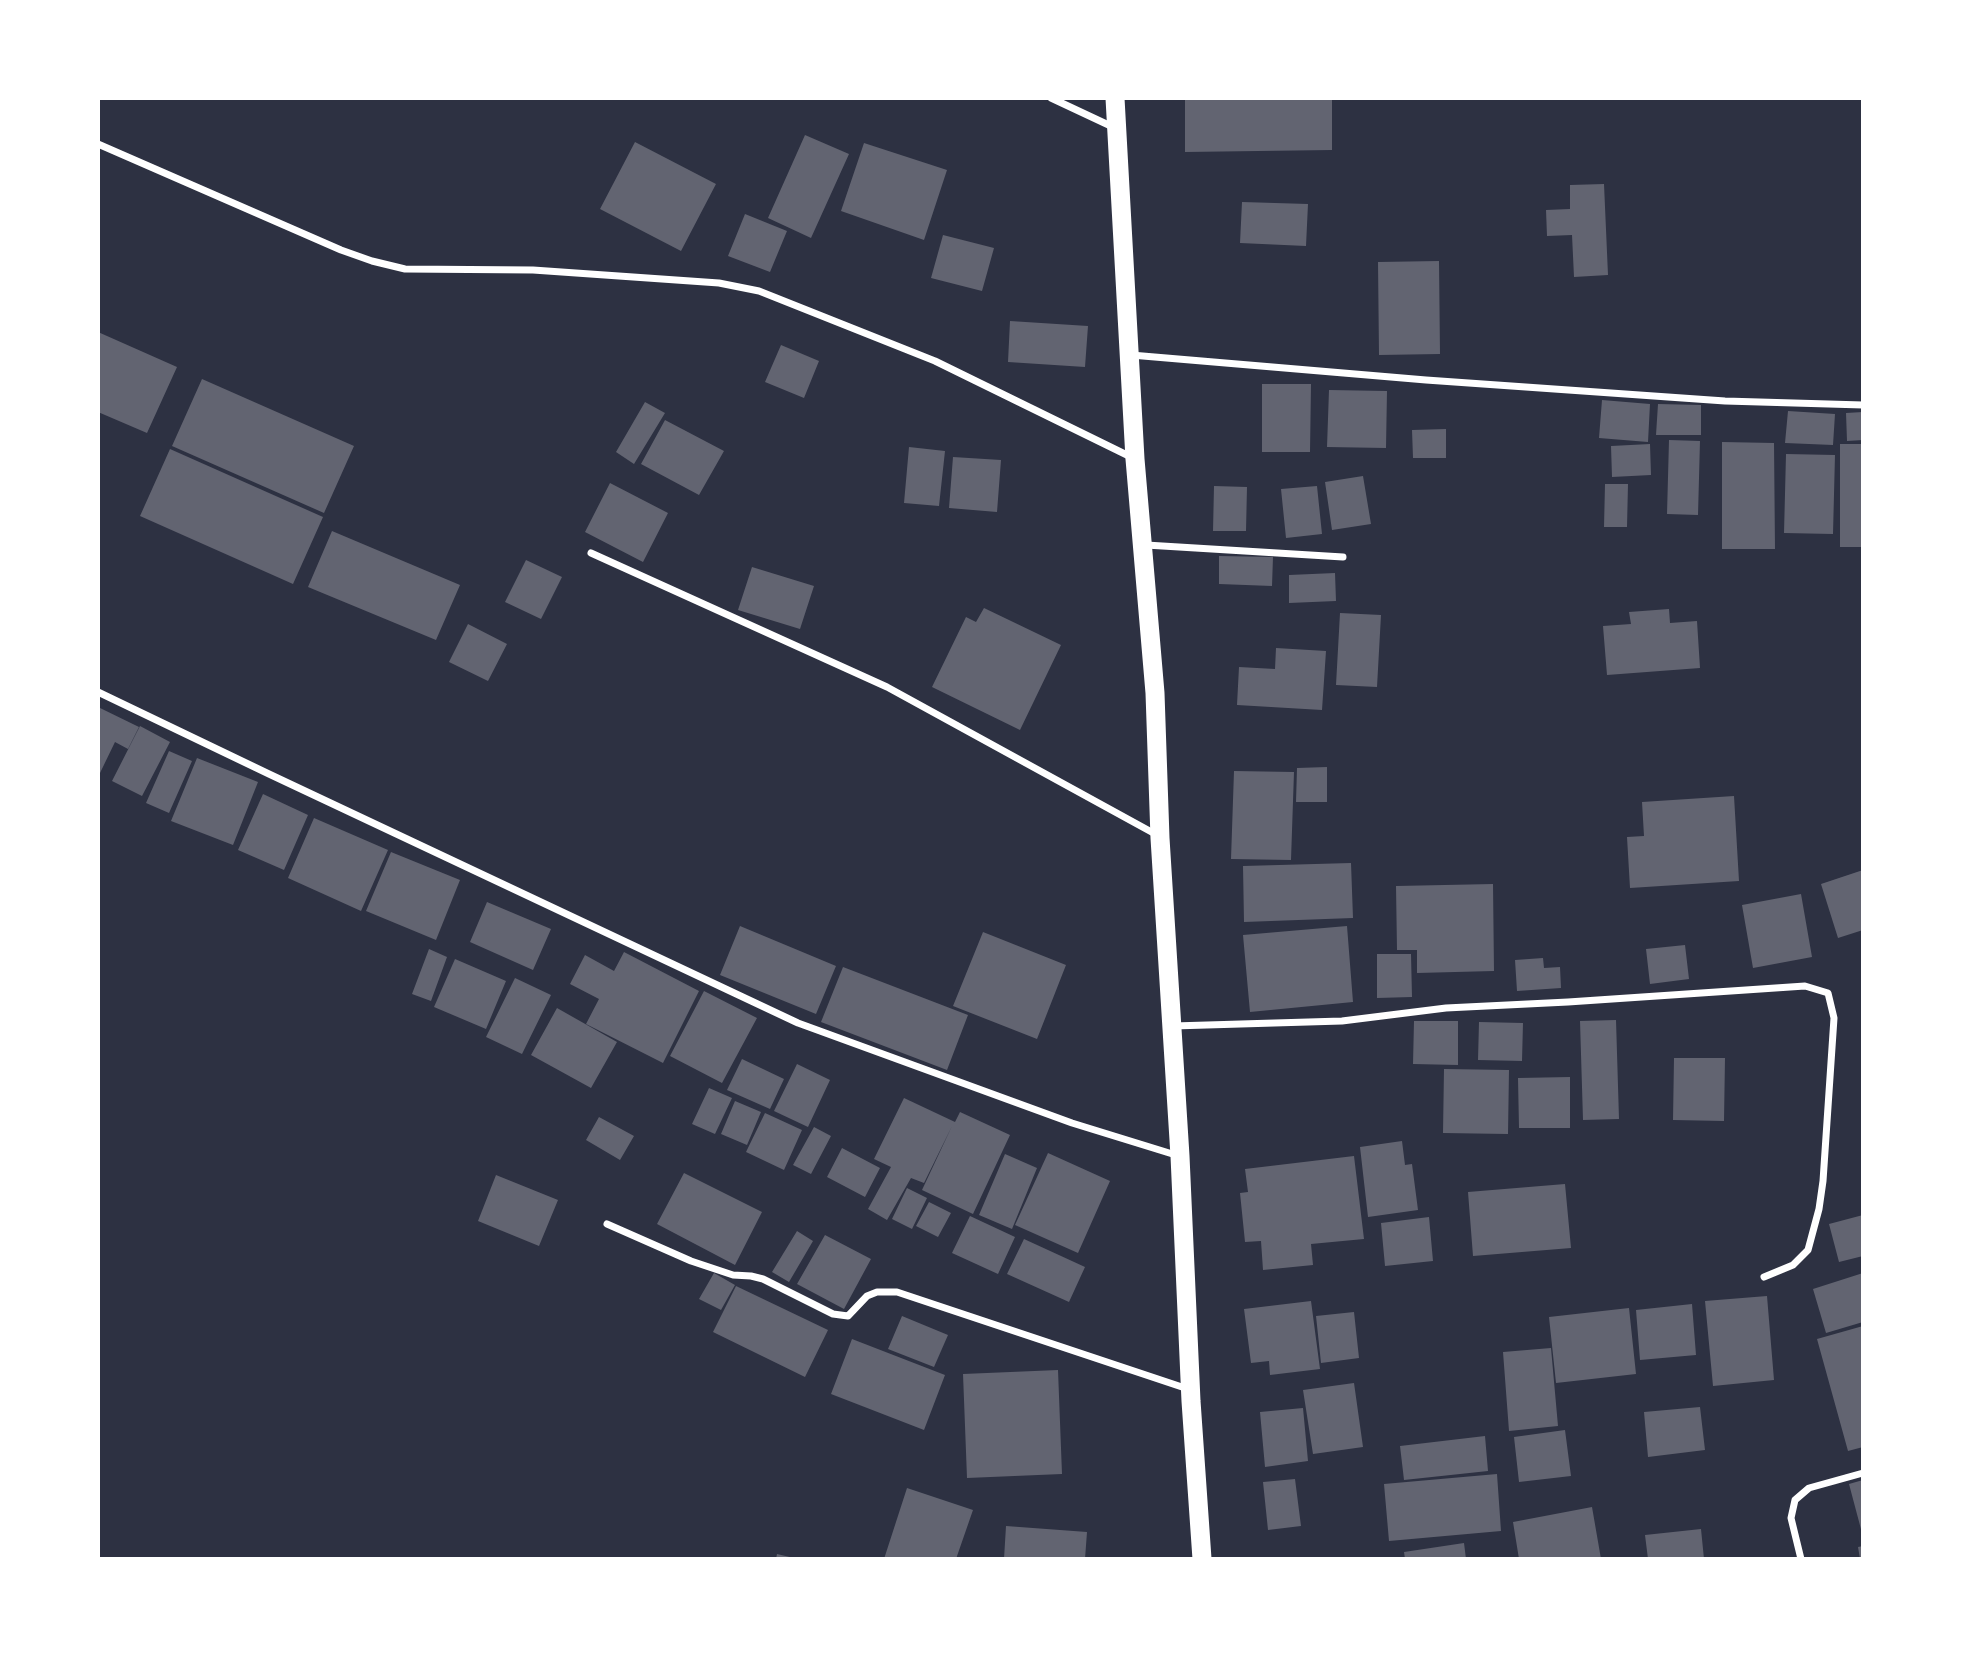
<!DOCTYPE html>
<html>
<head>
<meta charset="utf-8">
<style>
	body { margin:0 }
	#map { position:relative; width:1961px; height:1657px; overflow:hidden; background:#2d3142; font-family:"Public Sans",sans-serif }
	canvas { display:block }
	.frame { position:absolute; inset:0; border:100px solid #fff; pointer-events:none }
</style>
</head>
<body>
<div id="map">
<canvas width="1961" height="1657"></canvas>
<div class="frame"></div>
</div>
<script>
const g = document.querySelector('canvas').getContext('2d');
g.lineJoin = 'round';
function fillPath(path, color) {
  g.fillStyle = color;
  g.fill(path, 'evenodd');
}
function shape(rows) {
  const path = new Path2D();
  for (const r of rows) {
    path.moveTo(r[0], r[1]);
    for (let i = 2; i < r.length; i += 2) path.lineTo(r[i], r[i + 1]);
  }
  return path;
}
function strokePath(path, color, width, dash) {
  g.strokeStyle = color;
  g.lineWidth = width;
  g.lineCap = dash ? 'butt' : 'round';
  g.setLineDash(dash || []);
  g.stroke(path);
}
fillPath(shape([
	[1185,98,1332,98,1332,150,1185,152],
	[805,135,849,154,811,238,768,218],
	[635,142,716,184,681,251,600,209],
	[864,143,947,170,924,240,841,211],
	[1604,184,1608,275,1574,277,1572,235,1547,236,1546,210,1570,209,1570,185],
	[1242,202,1308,204,1306,246,1240,243],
	[745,214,787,231,770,272,728,256],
	[943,235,994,248,982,291,931,278],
	[1439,261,1440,354,1379,355,1378,262],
	[1010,321,1088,326,1085,367,1008,362],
	[98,332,177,367,147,433,98,412],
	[781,345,819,361,804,398,765,382],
	[202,379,354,446,324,513,172,446],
	[1262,384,1311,384,1310,452,1262,452],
	[1329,390,1387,391,1386,448,1327,447],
	[1602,400,1650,404,1648,442,1599,438],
	[645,402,665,413,634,464,616,452],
	[1658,404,1701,405,1701,435,1656,435],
	[1788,411,1835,414,1833,445,1785,443],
	[1863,412,1863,440,1847,441,1846,413],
	[665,420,724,451,699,495,641,464],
	[1446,429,1446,458,1413,458,1412,430],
	[1669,440,1700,441,1698,515,1667,514],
	[1722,442,1774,443,1775,549,1722,549],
	[1650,444,1651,475,1612,477,1611,446],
	[1840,444,1863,444,1863,547,1840,547],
	[909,447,945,451,939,506,904,503],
	[170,449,323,517,293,584,140,516],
	[1786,454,1835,455,1833,534,1784,533],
	[953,457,1001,460,997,512,949,508],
	[1363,476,1371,524,1332,530,1325,482],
	[610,483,668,513,643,562,585,532],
	[1605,484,1628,484,1627,527,1604,527],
	[1214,486,1247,487,1246,531,1213,531],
	[1317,486,1322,534,1286,538,1281,489],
	[332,531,460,585,436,640,308,587],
	[1219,556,1273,557,1272,586,1219,584],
	[526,560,562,577,541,619,505,602],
	[752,567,814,586,800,629,738,610],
	[1335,573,1336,601,1289,603,1289,575],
	[984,608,1061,645,1020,730,932,687,966,617,976,622],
	[1669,609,1670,623,1697,621,1700,668,1607,675,1603,626,1631,624,1629,612],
	[1340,613,1381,615,1377,687,1336,685],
	[468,624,507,644,488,681,449,662],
	[1276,648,1326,651,1322,710,1237,705,1239,667,1275,669],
	[98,707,139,727,128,749,115,742,100,773,98,772],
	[140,726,170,742,142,796,112,781],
	[169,751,192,761,169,813,146,803],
	[197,758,258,782,233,845,171,821],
	[1327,767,1327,802,1296,802,1297,768],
	[1234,771,1294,772,1291,860,1231,859],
	[263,794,308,815,284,870,238,850],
	[1734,796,1739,881,1630,888,1627,837,1644,836,1642,802],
	[314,818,388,850,361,911,288,878],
	[391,852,460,880,436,940,366,911],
	[1351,863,1353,918,1244,922,1243,866],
	[1863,870,1863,930,1838,938,1821,884],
	[1493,884,1494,971,1417,973,1417,950,1397,950,1396,886],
	[1801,894,1812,957,1753,968,1742,905],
	[487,902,551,929,533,970,470,942],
	[740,926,836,966,816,1014,720,975],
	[1347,926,1353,1002,1250,1012,1243,935],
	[983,932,1066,965,1037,1039,953,1006],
	[1685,945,1689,979,1650,984,1646,949],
	[429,949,447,957,431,1001,412,994],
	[624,952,699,991,663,1063,586,1024,599,999,570,984,585,955,614,971],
	[1377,954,1411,954,1412,997,1377,998],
	[1543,958,1544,968,1560,967,1561,988,1517,991,1515,960],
	[455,959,506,981,486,1029,434,1007],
	[843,967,968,1015,947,1070,821,1022],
	[515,978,551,995,522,1054,486,1037],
	[704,991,757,1018,722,1083,670,1056],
	[557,1008,617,1042,591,1088,531,1055],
	[1616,1020,1619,1119,1583,1120,1580,1021],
	[1414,1021,1458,1021,1458,1065,1413,1064],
	[1479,1022,1523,1023,1522,1061,1478,1060],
	[1674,1058,1725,1058,1724,1121,1673,1120],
	[742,1059,784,1079,770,1109,727,1090],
	[797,1064,830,1080,808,1127,774,1111],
	[1444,1069,1509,1070,1508,1134,1443,1133],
	[1570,1077,1570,1128,1519,1128,1518,1078],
	[709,1088,732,1098,715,1134,692,1124],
	[904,1098,955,1122,960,1112,1010,1135,973,1214,922,1190,952,1126,924,1183,911,1178,887,1220,868,1209,891,1167,874,1159],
	[735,1101,761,1112,747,1145,721,1134],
	[765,1113,802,1130,784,1170,746,1152],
	[599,1117,634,1136,620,1160,586,1140],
	[814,1127,831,1136,811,1174,793,1165],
	[1402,1141,1405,1165,1412,1164,1418,1210,1368,1217,1360,1147],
	[842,1148,880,1168,865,1197,827,1177],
	[1048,1153,1110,1181,1078,1253,1015,1225],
	[1005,1154,1037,1168,1012,1229,979,1215],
	[1354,1156,1364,1239,1311,1244,1313,1265,1263,1270,1261,1241,1245,1242,1240,1193,1248,1192,1245,1169],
	[684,1173,762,1212,735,1265,657,1224],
	[496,1175,558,1200,539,1246,478,1221],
	[1565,1184,1571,1248,1473,1256,1468,1192],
	[907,1188,927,1198,912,1229,892,1219],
	[929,1202,951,1213,938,1237,916,1226],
	[1863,1215,1863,1256,1839,1262,1829,1224],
	[970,1216,1015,1237,998,1274,952,1253],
	[1429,1217,1433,1261,1385,1266,1381,1223],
	[797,1231,813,1241,789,1282,772,1272],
	[825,1235,871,1259,844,1309,797,1284],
	[1024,1239,1085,1267,1069,1302,1007,1274],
	[714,1273,735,1285,721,1310,699,1299],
	[1863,1273,1863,1322,1826,1333,1813,1289],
	[736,1286,828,1330,805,1377,713,1332],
	[1767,1296,1774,1380,1713,1386,1705,1301],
	[1311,1301,1320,1369,1270,1375,1269,1361,1251,1363,1244,1309],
	[1692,1304,1696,1355,1640,1360,1636,1310],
	[1629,1308,1636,1374,1556,1383,1549,1317],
	[1354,1312,1359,1358,1321,1363,1316,1316],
	[902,1316,948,1335,934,1367,888,1349],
	[1863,1326,1863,1447,1848,1451,1817,1339],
	[852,1339,945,1375,924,1430,831,1394],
	[1551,1348,1558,1426,1509,1431,1503,1352],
	[1058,1370,1062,1474,967,1478,963,1374],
	[1354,1383,1363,1447,1313,1454,1303,1390],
	[1700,1407,1705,1450,1648,1457,1644,1412],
	[1303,1408,1308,1461,1265,1467,1260,1412],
	[1565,1430,1571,1476,1519,1482,1514,1437],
	[1485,1436,1488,1471,1404,1480,1400,1446],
	[1497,1474,1501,1531,1389,1541,1384,1484],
	[1295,1479,1301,1526,1268,1530,1263,1482],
	[1863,1480,1863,1533,1862,1533,1849,1484],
	[907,1488,973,1510,956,1559,884,1559],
	[1592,1507,1601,1559,1519,1559,1513,1522],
	[1006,1526,1087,1532,1085,1559,1004,1559],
	[1701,1529,1704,1559,1648,1559,1645,1535],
	[1464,1543,1466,1559,1405,1559,1404,1552],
	[1863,1546,1863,1559,1860,1559,1858,1547],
	[777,1554,794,1558,794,1559,776,1559]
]), '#626471');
strokePath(shape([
	[1051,98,1115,128],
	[98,144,341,250,372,261,405,269,533,270,719,283,759,291,935,361,1131,457],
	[1131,355,1426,380,1725,401,1863,405],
	[1146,545,1343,557],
	[591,553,887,687,1157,835],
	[98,692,269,774,798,1023,1072,1123,1179,1156],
	[1173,1026,1342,1021,1446,1008,1568,1002,1805,986,1828,993,1834,1018,1823,1181,1819,1209,1808,1250,1793,1265,1764,1277],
	[607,1224,691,1261,733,1275,751,1276,763,1279,833,1314,848,1316,867,1296,877,1292,897,1292,1188,1389],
	[1801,1559,1791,1518,1795,1500,1809,1488,1863,1473]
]), '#fff', 7);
strokePath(shape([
	[1115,98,1135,459,1155,693,1160,838,1180,1156,1191,1401,1202,1559]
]), '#fff', 19);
</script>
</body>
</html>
